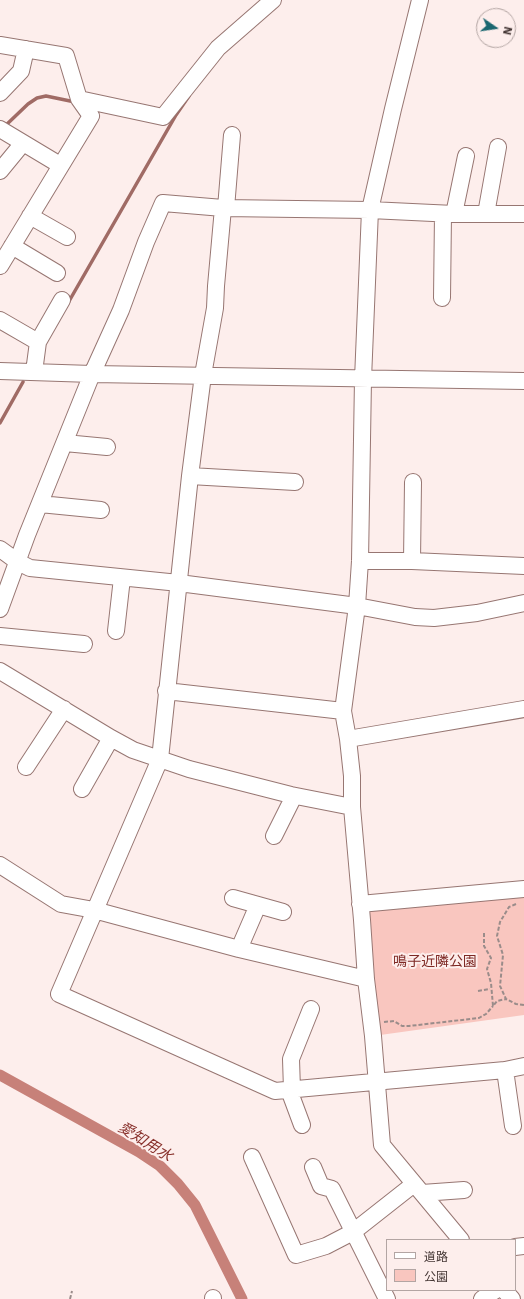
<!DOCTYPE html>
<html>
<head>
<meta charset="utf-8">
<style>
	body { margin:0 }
	#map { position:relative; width:524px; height:1299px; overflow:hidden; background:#fdeeec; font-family:"Work Sans","Noto Sans JP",sans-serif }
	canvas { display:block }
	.legend { position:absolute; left:386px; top:1239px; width:130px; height:52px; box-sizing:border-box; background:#fdeeec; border:1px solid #b3a5a3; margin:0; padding:5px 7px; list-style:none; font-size:12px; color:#453735 }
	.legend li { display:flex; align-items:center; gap:8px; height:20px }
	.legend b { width:20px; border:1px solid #b3a5a3 }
	.north { position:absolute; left:476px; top:8px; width:40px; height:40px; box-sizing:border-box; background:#fdeeec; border:1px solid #b3a5a3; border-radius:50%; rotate:103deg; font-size:11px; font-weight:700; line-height:16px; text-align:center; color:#453735 }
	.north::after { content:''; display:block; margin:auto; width:14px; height:18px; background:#1b6770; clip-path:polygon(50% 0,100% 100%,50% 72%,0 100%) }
</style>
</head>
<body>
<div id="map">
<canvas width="524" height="1299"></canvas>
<ul class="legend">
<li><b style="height:5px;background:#fff"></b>道路</li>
<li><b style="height:11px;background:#f9c6bf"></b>公園</li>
</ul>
<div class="north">N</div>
</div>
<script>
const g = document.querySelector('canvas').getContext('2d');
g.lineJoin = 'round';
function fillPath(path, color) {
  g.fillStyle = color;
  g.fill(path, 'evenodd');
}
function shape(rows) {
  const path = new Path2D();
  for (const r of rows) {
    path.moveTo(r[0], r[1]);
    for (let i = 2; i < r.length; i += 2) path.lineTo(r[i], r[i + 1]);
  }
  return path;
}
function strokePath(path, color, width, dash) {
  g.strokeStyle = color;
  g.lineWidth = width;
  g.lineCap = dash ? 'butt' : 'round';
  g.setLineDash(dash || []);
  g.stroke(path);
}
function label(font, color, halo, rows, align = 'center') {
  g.font = font + ' "Work Sans","Noto Sans JP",sans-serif';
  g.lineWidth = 4;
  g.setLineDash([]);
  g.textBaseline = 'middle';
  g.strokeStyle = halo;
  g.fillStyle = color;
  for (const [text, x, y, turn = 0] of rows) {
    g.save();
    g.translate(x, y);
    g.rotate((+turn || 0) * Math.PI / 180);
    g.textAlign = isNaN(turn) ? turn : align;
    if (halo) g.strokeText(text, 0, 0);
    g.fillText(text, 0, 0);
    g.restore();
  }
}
fillPath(shape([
	[524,889,524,1015,373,1036,360,904]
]), '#f9c6bf');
strokePath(shape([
	[5,126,28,104,37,98,46,96,75,102],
	[68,303,176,115,189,96],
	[0,423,23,382]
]), '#a06b65', 3.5);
strokePath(shape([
	[0,1075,139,1152,160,1166,178,1184,195,1205,242,1299]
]), '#c78179', 11);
const minor = shape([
	[420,0,393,109,370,210,363,379,360,561,357,606,343,711,348,739,352,776,352,807,362,920,366,979,373,1036,382,1145,461,1240],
	[0,45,66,56,79,99,91,116,0,266],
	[0,93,21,71,26,49],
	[79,99,163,117,218,48,273,0],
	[0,129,60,165],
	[0,171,23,143],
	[223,208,216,286,215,308,203,375,190,476,160,759,59,994,275,1091,505,1070,524,1066],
	[226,208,232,135],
	[454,214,466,156],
	[486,214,498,147],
	[30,216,67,237],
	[12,246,57,273],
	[442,298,443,214],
	[0,320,38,342],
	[0,371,92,374,524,381],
	[34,372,38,342,62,300],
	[65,443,107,447],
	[190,476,295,482],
	[40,504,101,510],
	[0,549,18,562,30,568,179,583,357,606,415,617,434,618,477,613,524,603],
	[360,561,412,561,524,566],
	[412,561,413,482],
	[0,609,27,535,92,374,121,310,146,242,163,203,223,208,370,210,454,214,524,214],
	[116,631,122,578],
	[0,636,84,644],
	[0,671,111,738,133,750,189,769,291,795,352,807],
	[166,691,343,711],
	[348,739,524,709],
	[26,767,64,709],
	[82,789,111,738],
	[274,836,294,796],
	[0,865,61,904,94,910,239,949,366,979],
	[233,898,283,912],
	[360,904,524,889],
	[239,949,258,905],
	[505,1070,513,1126],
	[289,1090,302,1125],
	[292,1090,291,1059,311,1009],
	[252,1157,296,1255,326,1246,353,1232,414,1184],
	[313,1167,321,1186,332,1189,387,1299],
	[422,1193,464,1190],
	[515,1247,524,1246],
	[504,1290,512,1299],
	[213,1298,213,1299],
	[482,1299,496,1290]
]);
strokePath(minor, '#977672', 18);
strokePath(shape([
	[516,904,509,907,500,922,497,936,503,955,500,986,506,999,516,1004,524,1005],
	[484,933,484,946,491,958,487,969,491,983,493,1006,497,1001,506,999],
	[478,991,490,989],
	[384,1022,394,1021,402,1026,409,1026,479,1018,486,1014,493,1006],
	[70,1299,72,1291]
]), '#9a8c8a', 2, [4, 2]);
strokePath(minor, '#fff', 16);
label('14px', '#7e2924', '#fdeeec', [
	["鳴子近隣公園",435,962]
]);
label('italic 15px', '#8a332e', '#fdeeec', [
	["愛知用水",145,1142,32]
]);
</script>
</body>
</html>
